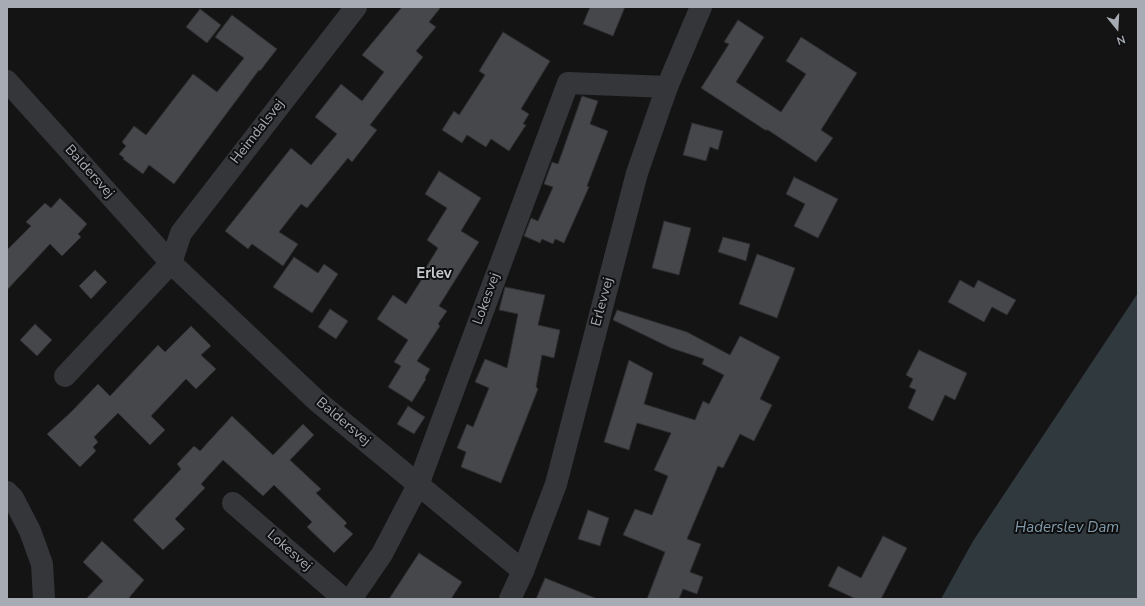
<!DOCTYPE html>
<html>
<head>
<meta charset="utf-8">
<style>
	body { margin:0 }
	#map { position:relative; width:1145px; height:606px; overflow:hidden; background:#141415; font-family:"Nunito Sans",sans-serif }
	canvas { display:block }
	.frame { position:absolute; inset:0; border:8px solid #a7acb4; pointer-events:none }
	.north { position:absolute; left:1097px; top:8px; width:40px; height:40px; -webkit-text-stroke:3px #0f0f10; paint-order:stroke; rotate:162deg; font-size:11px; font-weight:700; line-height:16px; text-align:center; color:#a7acb4 }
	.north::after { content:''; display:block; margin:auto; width:14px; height:18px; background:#a7acb4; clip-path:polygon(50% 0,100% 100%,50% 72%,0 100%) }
</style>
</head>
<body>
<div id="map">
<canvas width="1145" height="606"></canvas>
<div class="frame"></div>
<div class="north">N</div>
</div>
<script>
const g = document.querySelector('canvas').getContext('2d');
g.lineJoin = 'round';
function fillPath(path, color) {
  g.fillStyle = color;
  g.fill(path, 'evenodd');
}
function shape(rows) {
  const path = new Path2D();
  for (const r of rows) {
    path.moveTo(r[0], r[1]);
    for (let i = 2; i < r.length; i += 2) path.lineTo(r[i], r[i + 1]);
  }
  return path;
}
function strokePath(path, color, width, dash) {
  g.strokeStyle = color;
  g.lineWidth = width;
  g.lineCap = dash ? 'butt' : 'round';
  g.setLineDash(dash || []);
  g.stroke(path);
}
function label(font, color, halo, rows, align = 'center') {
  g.font = font + ' "Nunito Sans",sans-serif';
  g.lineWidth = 4;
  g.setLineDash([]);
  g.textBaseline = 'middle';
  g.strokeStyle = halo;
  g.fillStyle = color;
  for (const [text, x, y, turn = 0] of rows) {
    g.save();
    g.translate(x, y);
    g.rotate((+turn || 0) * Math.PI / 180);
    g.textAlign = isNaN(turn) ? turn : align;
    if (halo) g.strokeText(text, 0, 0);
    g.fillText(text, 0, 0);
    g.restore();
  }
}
fillPath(shape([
	[1138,293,1138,599,941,599,973,541]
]), '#30393e');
const building = shape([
	[402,7,441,7,429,22,436,27,416,51,423,57,370,125,377,130,352,162,348,158,307,208,301,204,279,232,298,244,283,266,252,244,248,249,225,231,291,148,311,165,337,134,315,117,341,84,362,101,384,72,362,55,402,7],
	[590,7,625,7,613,36,583,24,590,7],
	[200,9,221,25,207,43,186,27,200,9],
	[232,15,277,49,260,71,259,70,174,184,149,165,143,174,123,159,124,158,119,154,126,146,122,142,134,126,146,135,193,74,217,92,244,58,215,37,232,15],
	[738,20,764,37,736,82,781,112,806,74,786,61,801,37,857,73,821,130,833,138,816,162,768,130,765,130,701,88,729,44,724,42,738,20],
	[503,32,550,61,521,109,529,114,523,124,526,125,509,151,491,139,486,147,467,135,462,143,442,130,454,111,459,115,485,75,479,71,503,32],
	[582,96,598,101,590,124,608,131,587,186,589,187,564,243,555,239,553,244,542,239,540,243,524,236,531,218,538,221,553,187,544,184,552,162,558,164,582,96],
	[692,123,723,131,718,150,710,147,706,161,683,155,692,123],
	[439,171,481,198,461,231,479,242,439,306,447,311,438,324,440,326,417,361,430,369,425,378,426,379,412,402,388,387,401,366,394,362,408,340,377,319,393,295,406,304,427,271,425,269,438,248,427,240,447,208,425,194,439,171],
	[794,177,838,199,818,238,794,226,805,204,786,194,794,177],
	[60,198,87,224,78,234,81,237,62,256,50,244,7,290,7,250,31,226,26,222,45,203,51,208,60,198],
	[664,221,691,228,679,275,652,268,664,221],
	[723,237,750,244,746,261,718,252,723,237],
	[757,254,795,268,777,318,739,304,757,254],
	[294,257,318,273,324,264,338,274,312,313,273,287,294,257],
	[95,270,107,282,91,299,79,286,95,270],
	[960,280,974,288,978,280,1016,300,1007,315,992,307,984,322,948,302,960,280],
	[505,287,545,295,538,325,560,330,554,358,542,355,536,387,538,389,501,483,461,467,466,452,457,448,467,424,473,427,489,388,475,382,485,359,507,368,518,314,499,310,505,287],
	[330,309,348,321,336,339,318,327,330,309],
	[617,310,687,332,730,355,740,336,780,357,760,399,772,405,754,441,740,434,723,468,718,466,687,539,701,544,690,572,703,577,697,594,683,589,679,599,647,599,665,552,623,535,635,509,652,515,668,476,654,470,671,433,637,423,629,450,604,442,629,360,653,373,644,404,695,420,703,401,709,404,724,375,702,364,704,359,671,348,613,320,617,310],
	[35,324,52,340,37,356,20,340,35,324],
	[191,326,211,346,201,355,216,369,196,389,186,379,151,416,165,430,150,445,118,413,94,437,98,442,93,447,96,451,80,467,47,434,70,413,98,384,110,396,158,345,165,352,191,326],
	[919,350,967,373,955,400,945,395,933,421,908,408,916,390,909,387,913,379,906,375,919,350],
	[408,406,425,417,414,434,397,424,408,406],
	[232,416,273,455,303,424,314,435,290,460,321,489,316,493,347,523,344,526,353,534,334,553,307,527,312,522,274,485,263,496,223,460,201,484,205,488,175,519,185,529,163,550,133,520,181,469,177,464,194,446,200,451,232,416],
	[588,510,609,518,600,546,578,539,588,510],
	[883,536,907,548,881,599,856,599,828,586,838,566,861,578,883,536],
	[102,541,144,580,128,599,86,599,103,581,83,562,102,541],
	[419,553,462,582,451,599,389,599,419,553],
	[545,578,595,598,595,599,536,599,545,578]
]);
fillPath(building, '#46474a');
strokePath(building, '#2e2e31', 1);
strokePath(shape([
	[7,81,171,263,317,401,523,571],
	[65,376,171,263,181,233,356,7],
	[233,503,344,599],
	[351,599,382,554,418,485,568,83,667,87]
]), '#35363a', 22);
strokePath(shape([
	[7,492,13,498,30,531,42,564,44,599],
	[510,599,523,571,556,484,637,173,667,87,701,7]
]), '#35363a', 22);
label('14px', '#a7acb4', '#0f0f10', [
	["Heimdalsvej",258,132,-52],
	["Baldersvej",89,172,48],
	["Lokesvej",487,299,-70],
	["Erlevvej",603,302,-75],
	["Baldersvej",343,422,40],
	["Lokesvej",289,551,41]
]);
label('bold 15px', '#c7cbd0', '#0f0f10', [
	["Erlev",434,274]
]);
label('italic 15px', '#819bab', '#0f0f10', [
	["Haderslev Dam",1067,528]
]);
</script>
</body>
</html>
